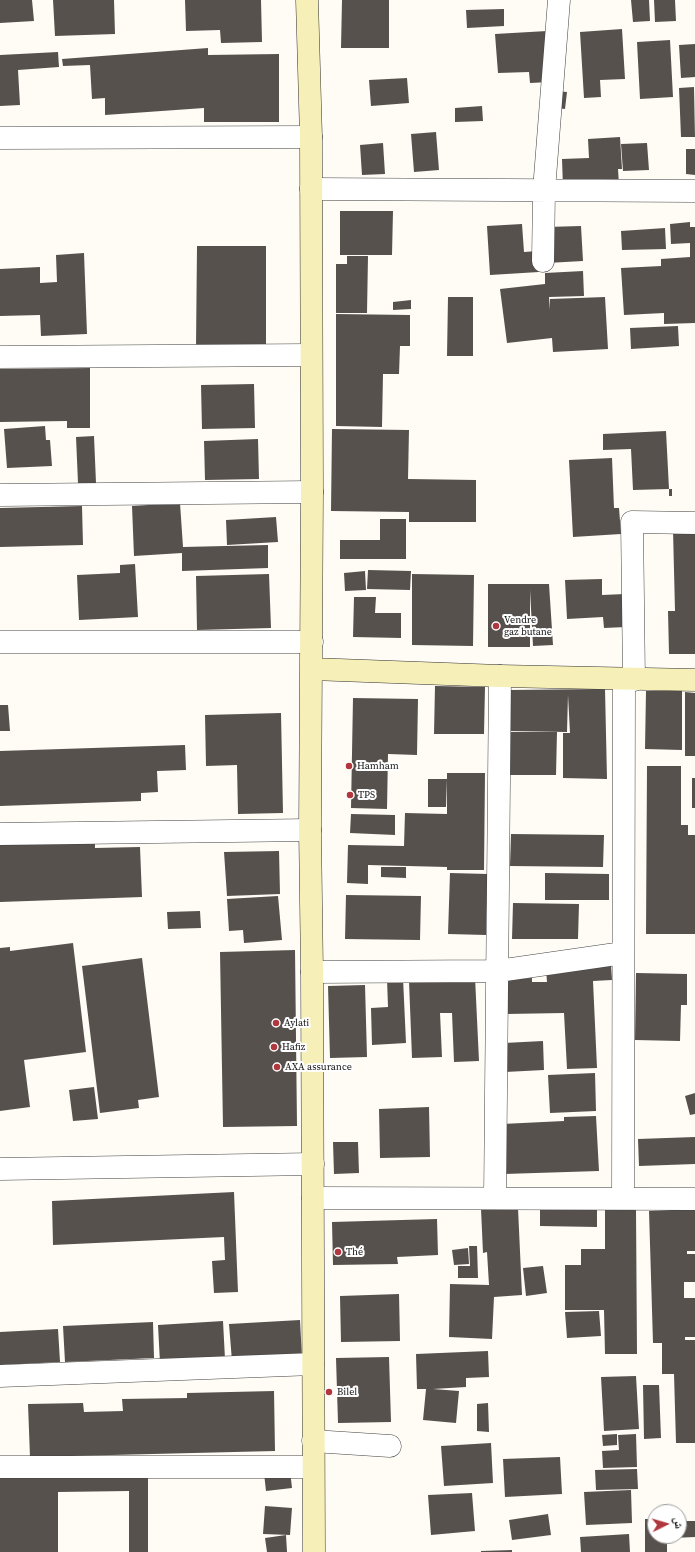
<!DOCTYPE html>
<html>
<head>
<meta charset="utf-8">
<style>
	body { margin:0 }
	#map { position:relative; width:695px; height:1552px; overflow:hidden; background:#fefcf4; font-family:"Source Serif 4","Noto Naskh Arabic",serif }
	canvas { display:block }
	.north { position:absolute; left:647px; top:1504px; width:40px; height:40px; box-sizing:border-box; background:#fff; border:1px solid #9f9f9f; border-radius:50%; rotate:85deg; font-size:11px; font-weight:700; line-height:16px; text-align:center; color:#101010 }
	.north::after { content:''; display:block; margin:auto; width:14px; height:18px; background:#b0373e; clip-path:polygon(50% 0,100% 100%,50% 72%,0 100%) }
</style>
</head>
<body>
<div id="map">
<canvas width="695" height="1552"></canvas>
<div class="north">ش</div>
</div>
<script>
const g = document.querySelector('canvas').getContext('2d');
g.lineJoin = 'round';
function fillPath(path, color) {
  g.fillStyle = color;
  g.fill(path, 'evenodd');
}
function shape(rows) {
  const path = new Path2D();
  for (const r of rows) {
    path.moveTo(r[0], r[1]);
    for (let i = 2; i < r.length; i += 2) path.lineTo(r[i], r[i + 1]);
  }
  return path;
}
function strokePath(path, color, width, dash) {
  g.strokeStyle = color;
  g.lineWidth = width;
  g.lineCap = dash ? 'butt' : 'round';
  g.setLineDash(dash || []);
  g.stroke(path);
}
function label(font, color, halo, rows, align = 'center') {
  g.font = font + ' "Source Serif 4",serif';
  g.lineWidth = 4;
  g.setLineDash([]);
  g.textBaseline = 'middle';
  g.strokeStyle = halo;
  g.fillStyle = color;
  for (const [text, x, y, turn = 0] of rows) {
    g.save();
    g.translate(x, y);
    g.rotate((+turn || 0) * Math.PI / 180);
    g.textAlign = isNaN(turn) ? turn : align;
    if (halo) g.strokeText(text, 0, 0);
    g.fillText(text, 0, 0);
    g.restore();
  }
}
fillPath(shape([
	[0,0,32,0,34,21,0,23],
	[53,0,114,0,115,34,55,36],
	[185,0,261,0,262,42,221,43,220,30,186,31],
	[342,0,389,0,389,48,341,48],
	[631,0,649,0,650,21,633,22],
	[654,0,675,0,676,21,655,22],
	[504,9,504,26,467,28,466,10],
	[622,29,625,79,600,80,601,97,584,98,580,32],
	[547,31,550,82,530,83,529,72,498,73,495,34],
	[670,40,673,97,640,99,637,42],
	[695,44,695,77,681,78,679,45],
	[208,48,208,55,279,54,279,122,204,122,204,108,105,115,105,98,92,99,90,65,63,66,62,59],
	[58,52,59,67,18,70,20,105,0,106,0,55],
	[407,78,409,103,371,106,369,80],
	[694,87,695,137,681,137,679,88],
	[556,91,567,92,565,109,555,108],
	[482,106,483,121,455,122,455,108],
	[436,132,439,170,414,172,411,134],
	[620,137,622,169,618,169,619,185,563,188,562,159,589,158,588,139],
	[383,143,385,174,362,175,360,145],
	[647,143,649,170,623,171,621,144],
	[686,149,695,149,695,175,686,174],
	[340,211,393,211,392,255,340,255],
	[690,222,690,227,695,227,695,323,664,324,664,313,624,315,621,268,661,266,661,259,690,257,690,243,671,244,670,224],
	[522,224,524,252,538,251,539,272,490,275,487,226],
	[581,226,583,261,547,263,546,227],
	[665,228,666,249,622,250,621,231],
	[197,246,266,246,266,347,196,347],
	[84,253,87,334,41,336,40,315,0,316,0,269,40,267,40,283,57,282,56,255],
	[347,256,368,256,367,313,336,313,336,264,347,264],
	[583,271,584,296,549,297,550,310,550,299,605,297,608,349,553,352,552,338,507,343,500,289,545,284,545,273],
	[448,297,473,297,473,356,447,356],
	[411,300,411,309,393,310,393,302],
	[336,314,410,315,410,346,400,346,399,374,383,374,382,427,336,426],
	[678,326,679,346,631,349,630,328],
	[90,368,90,428,67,428,67,421,0,422,0,369],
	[254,384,255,428,202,429,201,385],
	[45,426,46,440,50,440,52,466,7,468,4,429],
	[332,429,409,430,408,479,476,480,476,522,409,522,409,512,331,511],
	[666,431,669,489,672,489,672,496,669,496,669,489,633,490,631,449,603,450,603,434],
	[94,436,96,483,78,483,76,437],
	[258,439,259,479,205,480,204,441],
	[612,458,614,508,619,508,621,534,573,537,569,460],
	[180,503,183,547,268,545,268,568,182,571,182,553,134,556,132,506],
	[82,506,83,545,0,547,0,508],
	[276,517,278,542,227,545,226,520],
	[380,519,406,519,406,559,340,559,340,540,380,540],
	[695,529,695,654,669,654,668,611,675,611,673,530],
	[135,564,138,617,79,620,77,575,120,573,120,565],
	[368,570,411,571,410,590,367,589],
	[365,571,366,590,345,591,344,573],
	[269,574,271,628,197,630,196,576],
	[412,574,474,575,473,646,412,645],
	[602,579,602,595,625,594,626,627,604,628,603,617,567,619,565,580],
	[488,584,549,584,553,645,533,646,530,590,530,647,488,647],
	[354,597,376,597,375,613,401,613,401,638,353,637],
	[435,686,485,687,484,734,434,734],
	[605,689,607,779,563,778,563,733,570,733,568,695,567,732,507,731,508,690],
	[646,691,682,691,682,750,645,749],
	[685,692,695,693,695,756,685,756],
	[353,698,418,699,417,755,388,754,387,809,351,808],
	[0,705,8,705,10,731,0,731],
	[281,713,283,813,238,814,237,765,206,766,205,715],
	[509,732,557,732,556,775,509,775],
	[185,745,186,770,157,771,158,792,141,793,141,801,0,806,0,751],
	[647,766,681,766,681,825,688,825,688,835,695,835,695,934,646,934],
	[447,773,485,773,484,870,447,870,447,867,368,865,368,884,347,883,348,845,404,846,405,813,447,814],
	[692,778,695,778,695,808,692,808],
	[428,779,447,779,446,807,428,807],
	[351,814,395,815,395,835,350,833],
	[511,834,604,835,603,867,510,866],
	[95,835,95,848,140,847,142,897,0,902,0,838],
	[279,851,280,894,227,896,224,852],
	[381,867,406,867,406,878,381,877],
	[450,873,488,874,486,935,448,934],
	[545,873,609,874,609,900,545,900],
	[346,895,421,896,420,940,345,939],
	[278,896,282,940,244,943,243,930,229,931,227,899],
	[513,903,579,904,578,939,512,939],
	[200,911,201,928,168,929,167,912],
	[73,943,86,1052,24,1060,30,1107,0,1111,0,948,10,947,10,951],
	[295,950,297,1126,223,1127,220,952],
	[142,958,159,1097,138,1100,139,1108,100,1113,82,966],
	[611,965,612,980,593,981,597,1068,567,1069,564,1013,506,1014,504,979,532,978,532,982,547,982,546,969],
	[636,973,687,974,687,1005,681,1005,680,1041,635,1040],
	[475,977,479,1061,454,1062,452,1013,440,1013,442,1057,412,1058,409,981],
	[403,978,406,1043,372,1045,371,1008,388,1007,387,979],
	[365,985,367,1057,330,1058,328,986],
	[543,1041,544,1070,505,1072,504,1043],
	[595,1073,596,1111,550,1113,548,1075],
	[94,1087,98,1119,73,1121,69,1090],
	[695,1093,695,1114,690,1115,685,1096],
	[429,1107,430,1157,380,1158,379,1109],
	[596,1116,599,1171,504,1174,502,1124,564,1121,564,1117],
	[695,1137,695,1164,639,1166,638,1139],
	[333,1142,358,1142,359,1173,334,1174],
	[234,1192,238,1292,214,1293,212,1261,225,1260,224,1237,53,1245,52,1201],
	[518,1208,522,1295,494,1297,492,1339,449,1337,450,1284,489,1285,487,1252,483,1253,481,1209],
	[540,1208,597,1209,597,1227,540,1226],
	[695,1209,695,1251,687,1251,687,1254,695,1254,695,1282,684,1282,684,1298,695,1298,695,1337,685,1337,685,1340,695,1340,695,1443,676,1443,674,1374,662,1374,662,1343,653,1343,649,1211],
	[605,1210,636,1210,637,1354,605,1354,604,1310,565,1310,565,1265,581,1265,581,1249,605,1249],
	[437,1219,438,1255,397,1257,398,1264,333,1265,332,1222],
	[469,1246,477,1246,478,1278,458,1278,458,1266,470,1266],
	[468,1248,469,1264,454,1265,452,1250],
	[543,1266,547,1293,526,1296,523,1268],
	[399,1294,400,1341,341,1342,340,1296],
	[599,1311,601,1336,567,1338,565,1312],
	[300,1320,302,1358,232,1361,229,1324],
	[223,1321,225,1359,160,1363,158,1325],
	[153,1322,154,1358,65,1362,63,1326],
	[58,1329,60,1362,0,1365,0,1332],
	[488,1351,489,1377,466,1378,466,1387,433,1389,459,1391,456,1423,423,1420,426,1389,417,1389,416,1354],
	[389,1357,391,1422,338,1423,336,1358],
	[636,1376,639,1429,604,1431,601,1377],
	[643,1385,659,1385,661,1438,644,1439],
	[274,1391,275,1451,30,1457,28,1404,83,1403,84,1412,123,1411,122,1399,187,1398,187,1393],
	[488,1403,489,1432,477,1431,477,1404],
	[617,1434,617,1445,603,1446,602,1435],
	[636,1434,637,1467,603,1468,602,1451,619,1450,618,1435],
	[491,1443,493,1483,444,1486,441,1446],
	[560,1457,562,1494,505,1497,503,1459],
	[637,1469,638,1489,596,1490,595,1470],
	[290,1470,292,1488,266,1491,264,1473],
	[148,1473,148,1552,129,1552,129,1491,58,1492,58,1552,0,1552,0,1474],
	[631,1490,632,1523,586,1525,584,1492],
	[472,1493,475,1531,431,1535,428,1495],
	[265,1506,292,1508,290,1535,263,1534],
	[548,1514,551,1535,512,1540,509,1520],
	[645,1519,655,1519,655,1536,667,1536,667,1552,645,1552],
	[679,1521,695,1521,695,1537,673,1538,673,1536,679,1536],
	[629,1534,630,1552,581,1552,580,1537],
	[286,1535,287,1552,267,1552,265,1538],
	[512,1550,512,1552,481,1552,481,1551]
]), '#57514e');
const street = shape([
	[0,138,311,137],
	[311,189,695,191],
	[543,261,544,190,559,0],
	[0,357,311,355],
	[0,495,312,492],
	[0,642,312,642],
	[634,680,632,522,695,523],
	[0,834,310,830],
	[312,972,498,971,623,953],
	[0,1169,313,1164],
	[495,1197,500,676],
	[313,1198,695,1199],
	[623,1199,624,680],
	[0,1376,313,1364],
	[313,1441,390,1446],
	[0,1467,313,1467]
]);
const secondary = shape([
	[307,0,311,137,312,492,310,830,312,972,314,1552],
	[312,669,500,676,695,680]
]);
strokePath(street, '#434343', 23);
strokePath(secondary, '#323232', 23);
strokePath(street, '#fff', 22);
strokePath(secondary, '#f6efb7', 22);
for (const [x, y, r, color] of [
	[496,626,4,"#b0373e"],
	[349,766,4,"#b0373e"],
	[350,795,4,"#b0373e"],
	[276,1023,4,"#b0373e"],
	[274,1047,4,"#b0373e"],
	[277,1067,4,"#b0373e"],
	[338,1252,4,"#b0373e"],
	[329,1392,4,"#b0373e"]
]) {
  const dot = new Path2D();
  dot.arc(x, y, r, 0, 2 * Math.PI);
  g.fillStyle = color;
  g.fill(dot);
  strokePath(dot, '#fff', 1.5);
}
label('10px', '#101010', '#fff', [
	["Vendre",504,620],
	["gaz butane",504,632],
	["Hamham",357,766],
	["TPS",358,795],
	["Aylati",284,1023],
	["Hafiz",282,1047],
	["AXA assurance",285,1067],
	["Thé",346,1252],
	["Bilel",337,1392]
], 'left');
</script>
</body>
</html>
